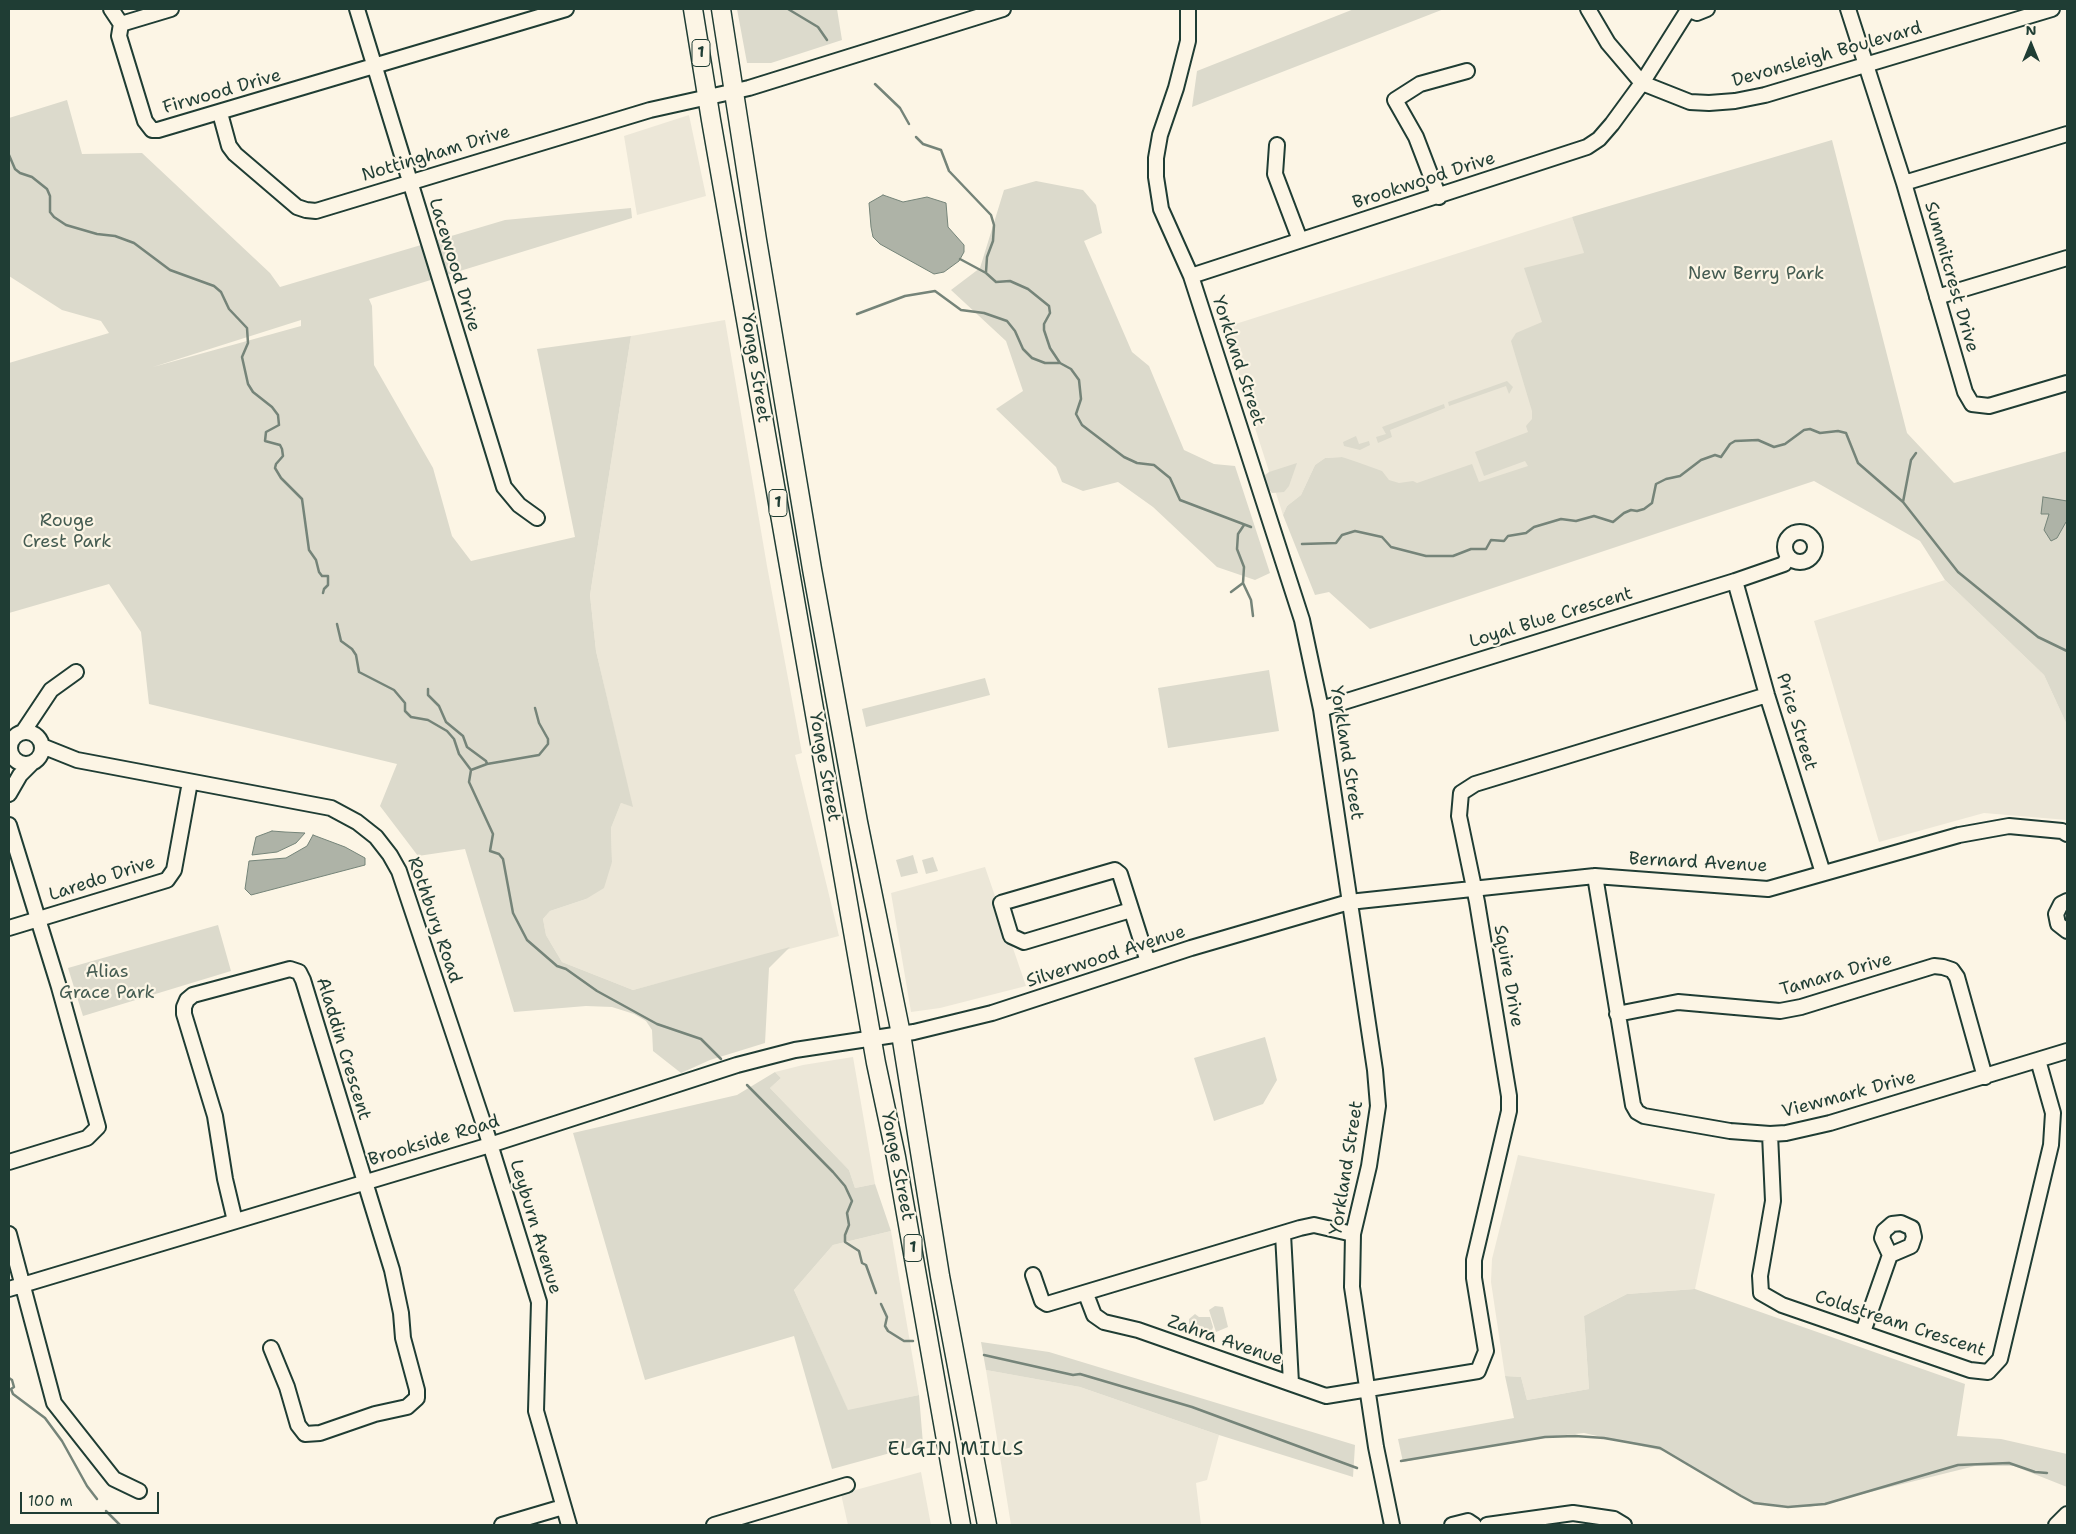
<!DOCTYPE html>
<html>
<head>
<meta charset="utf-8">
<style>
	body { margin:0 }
	#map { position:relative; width:2076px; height:1534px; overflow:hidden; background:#fcf5e5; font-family:"Shantell Sans",sans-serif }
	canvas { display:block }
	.frame { position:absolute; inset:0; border:10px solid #1f3d34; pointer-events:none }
	.north { position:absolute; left:2006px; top:20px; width:50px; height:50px; -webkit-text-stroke:4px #fcf5e5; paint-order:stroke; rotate:0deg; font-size:14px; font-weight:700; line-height:20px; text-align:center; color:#1f3d34 }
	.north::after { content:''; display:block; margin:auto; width:18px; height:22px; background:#1f3d34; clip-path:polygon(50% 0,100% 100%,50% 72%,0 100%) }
	.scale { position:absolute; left:20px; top:1492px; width:139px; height:22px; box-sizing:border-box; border:2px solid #1f3d34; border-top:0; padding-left:6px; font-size:15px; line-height:18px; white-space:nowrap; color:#1f3d34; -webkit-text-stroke:4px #fcf5e5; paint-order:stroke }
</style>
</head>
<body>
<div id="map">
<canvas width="2076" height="1534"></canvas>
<div class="frame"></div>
<div class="north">N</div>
<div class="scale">100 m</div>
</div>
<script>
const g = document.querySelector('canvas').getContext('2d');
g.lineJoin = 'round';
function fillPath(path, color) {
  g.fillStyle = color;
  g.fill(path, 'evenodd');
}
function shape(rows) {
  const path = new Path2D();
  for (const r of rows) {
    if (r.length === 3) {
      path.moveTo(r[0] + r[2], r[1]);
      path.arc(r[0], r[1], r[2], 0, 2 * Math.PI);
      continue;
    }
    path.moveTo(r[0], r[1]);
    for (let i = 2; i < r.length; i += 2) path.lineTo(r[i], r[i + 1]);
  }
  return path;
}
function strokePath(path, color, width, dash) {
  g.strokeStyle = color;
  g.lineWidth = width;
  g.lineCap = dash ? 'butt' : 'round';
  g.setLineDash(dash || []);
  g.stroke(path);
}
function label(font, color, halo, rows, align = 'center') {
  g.font = font + ' "Shantell Sans",sans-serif';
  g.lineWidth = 4.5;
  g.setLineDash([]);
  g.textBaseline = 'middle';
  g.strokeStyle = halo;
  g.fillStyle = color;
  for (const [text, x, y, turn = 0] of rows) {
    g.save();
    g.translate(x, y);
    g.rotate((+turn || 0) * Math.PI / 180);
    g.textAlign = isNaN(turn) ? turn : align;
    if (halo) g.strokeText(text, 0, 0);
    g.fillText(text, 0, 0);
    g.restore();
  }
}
fillPath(shape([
	[689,115,706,196,637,215,624,136],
	[1572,217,1586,258,1539,479,1398,488,1342,457,1325,458,1315,465,1301,495,1287,506,1283,515,1247,403,1226,327],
	[725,320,767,566,802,753,795,755,839,936,633,990,562,962,546,935,543,919,550,911,586,899,612,862,611,828,621,803,632,806,596,651,590,595,631,336],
	[1945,580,2044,675,2067,725,2067,820,1984,813,1879,842,1814,621],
	[985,867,1026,986,940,1008,911,1012,891,893],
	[853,1057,875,1184,855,1188,849,1170,770,1088,781,1078,775,1072,803,1065],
	[1518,1155,1715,1194,1695,1289,1627,1294,1584,1316,1589,1389,1527,1400,1521,1377,1505,1376,1491,1282,1492,1259],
	[891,1231,919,1395,848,1411,794,1290,833,1245],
	[986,1370,1080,1387,1219,1435,1207,1480,1196,1483,1201,1525,1011,1525],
	[921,1472,931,1525,848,1525,841,1494]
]), '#ece7d8');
fillPath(shape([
	[737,9,837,9,842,40,771,63,747,63],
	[1354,9,1444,9,1192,107,1197,71],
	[67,100,82,154,142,153,270,273,280,287,505,220,631,208,632,218,369,299,372,306,374,365,433,468,452,536,471,561,575,537,537,349,631,336,590,595,596,651,633,807,621,803,611,828,612,862,604,888,586,899,550,911,543,919,546,935,562,962,633,990,790,947,769,968,765,1043,710,1060,681,1073,653,1051,652,1030,646,1021,634,1014,612,1007,586,1006,514,1012,465,849,418,856,380,806,397,764,149,704,141,632,109,584,9,613,9,363,109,333,101,321,62,310,9,276,9,118],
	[301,321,301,326,153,367,301,320],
	[1832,140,1907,433,1954,483,2067,451,2067,725,2044,675,1945,580,1920,541,1814,481,1370,629,1329,592,1315,595,1283,515,1287,506,1301,495,1315,465,1325,458,1342,457,1357,462,1382,471,1389,480,1399,483,1413,481,1417,483,1472,464,1479,482,1528,466,1525,461,1484,476,1475,452,1528,432,1526,426,1532,419,1532,411,1511,341,1516,333,1542,322,1524,268,1584,253,1572,217],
	[1036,181,1083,190,1096,205,1102,233,1084,241,1132,352,1149,366,1184,450,1214,464,1235,466,1270,573,1255,580,1217,567,1153,507,1118,482,1083,491,1062,482,1056,467,996,409,1023,391,1006,341,951,290,980,268,1004,190],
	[1507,381,1513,387,1509,394,1506,386,1449,406,1448,402],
	[1444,404,1445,408,1390,430,1392,437,1378,443,1376,437,1386,434,1382,427],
	[1356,436,1359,444,1369,441,1370,445,1360,450,1344,446,1343,442],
	[1297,463,1289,486,1284,492,1272,493,1266,487,1265,475,1269,472],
	[1269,670,1279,731,1168,748,1158,688],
	[985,678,990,695,866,727,862,709],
	[913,855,918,873,901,877,896,860],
	[933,857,938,871,926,874,922,860],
	[218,925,231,971,83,1016,68,968],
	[1265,1037,1277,1080,1263,1104,1214,1121,1194,1058],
	[775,1072,781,1078,770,1088,849,1170,855,1188,875,1184,891,1231,833,1245,794,1290,848,1410,919,1395,923,1444,832,1469,794,1336,645,1380,573,1133,737,1095],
	[1695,1289,1965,1384,1957,1436,2001,1439,2067,1454,2067,1487,2014,1466,1975,1466,1810,1507,1755,1504,1668,1452,1584,1433,1519,1440,1403,1462,1398,1439,1514,1418,1505,1376,1521,1377,1527,1400,1589,1389,1584,1316,1627,1294],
	[1215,1306,1223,1307,1228,1327,1216,1332,1209,1310],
	[1195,1314,1199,1317,1210,1317,1213,1327,1212,1330,1204,1330,1201,1326,1195,1327,1189,1324,1189,1319],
	[981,1342,1049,1352,1355,1445,1353,1477,1219,1435,1080,1387,986,1370]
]), '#dcdacc');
const water = shape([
	[883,195,903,202,927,197,946,203,948,227,964,245,964,252,959,261,944,272,934,274,880,244,873,237,871,227,869,203,883,195],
	[2043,497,2067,501,2067,522,2066,522,2057,538,2051,541,2044,530,2049,514,2041,514,2043,497],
	[272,831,285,832,305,833,296,843,277,852,252,855,256,837,272,831],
	[313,835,345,847,365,858,365,865,251,895,245,889,249,861,286,858,307,846,313,835]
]);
fillPath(water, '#aeb3a7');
strokePath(water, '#758479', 1);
strokePath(shape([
	[788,9,818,27,827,40],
	[875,84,900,108,909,124],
	[916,137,923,144,941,150,949,171,991,215,994,225,993,241,987,257,986,272],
	[9,155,15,169,20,173,32,177,47,189,50,196,50,212,54,217,66,225,97,234,115,236,134,243,170,270,214,286,221,292,229,309,247,328,248,343,242,357,248,384,253,392,272,407,278,415,279,425,266,432,265,441,280,445,282,449,283,456,276,464,275,468,281,478,302,499,309,550,316,560,319,572,322,576,328,576,328,585,324,589,323,593],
	[960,259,986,273,996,282,1010,281,1028,289,1049,306,1050,313,1044,324,1044,330,1050,348,1060,363,1071,369,1079,380,1081,399,1076,414,1082,425,1124,457,1137,463,1154,465,1170,478,1180,500,1251,527],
	[857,314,905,296,935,291,961,310,984,313,1007,321,1015,331,1023,349,1032,358,1045,363,1060,363],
	[1903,502,1911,460,1916,453],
	[1244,525,1238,534,1237,549,1244,567,1243,583,1251,600,1253,616],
	[1302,544,1336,543,1342,535,1355,531,1382,537,1391,547,1426,556,1453,556,1471,549,1486,549,1491,540,1504,541,1508,536,1526,533,1534,527,1561,519,1576,521,1594,516,1613,522,1624,513,1631,510,1637,511,1644,509,1652,503,1656,484,1666,479,1680,476,1701,460,1715,455,1721,457,1730,444,1735,441,1758,440,1774,447,1785,444,1804,430,1810,429,1820,433,1838,431,1846,433,1858,463,1903,502,1958,572,2038,637,2067,651],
	[1231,592,1243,583],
	[337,624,341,641,352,649,356,655,359,672,394,690,405,703,405,711,411,717,428,720,447,731,454,739,459,754,471,770,469,782,493,834,490,851,499,854,503,859,513,913,527,940,557,966,566,969,597,991,657,1024,701,1039,721,1059],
	[428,689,428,695,439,706,446,722,463,736,467,747,486,761,487,764],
	[471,770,487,764,539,755,548,744,548,739,539,723,535,708],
	[747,1085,833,1172,845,1186,852,1201,847,1213,849,1225,845,1235,845,1242,859,1251,862,1263,866,1265,876,1293],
	[881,1304,887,1317,885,1326,888,1331,904,1341,913,1341],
	[984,1355,1073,1375,1080,1374,1192,1407,1357,1468],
	[9,1378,12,1380,14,1387,11,1389,13,1394,45,1418,62,1441,87,1486,97,1499],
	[1401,1461,1545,1437,1575,1436,1604,1438,1660,1448,1741,1496,1754,1503,1788,1507,1825,1504,1958,1465,2009,1463,2035,1472,2047,1473],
	[106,1511,120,1525]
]), '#758479', 2.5);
const minor = shape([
	[111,9,121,24],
	[171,9,121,24,119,36,145,121,152,130,158,130,566,9],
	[357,9,504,487,519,505,537,518],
	[1188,9,1188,41,1176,88,1160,135,1156,158,1156,177,1161,209,1191,276,1302,620,1321,709,1375,1070,1378,1106,1369,1166,1353,1234,1352,1287,1376,1447,1392,1525],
	[1588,9,1608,43,1642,83,1690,102,1709,103,1735,101,1765,95,2052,9],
	[1687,9,1697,13,1707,9],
	[1848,9,1904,183,1965,392,1972,404,1989,406,2067,383],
	[220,113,229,146,235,154,297,207,306,210,316,211,650,110,749,88,1003,9],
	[1277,145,1275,174,1300,240],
	[1904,183,2067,134],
	[1439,197,1416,137,1395,100,1420,84,1467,71],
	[1191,276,1587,147,1599,139,1612,124,1642,83,1688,10],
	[1937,297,2067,258],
	[1800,547,15],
	[1735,581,1767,695,1823,873],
	[1321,709,1735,581,1784,564,1788,557],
	[26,748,16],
	[23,732,51,690,76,672],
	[42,746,77,760,331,808,357,822,376,837,390,855,399,871,486,1131,539,1302,536,1411,569,1525],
	[9,794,20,775,31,764],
	[9,825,59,987,98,1127,87,1138,9,1162],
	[1595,876,1633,1105,1637,1112,1644,1116,1730,1131,1770,1134,1786,1133,1830,1123,2067,1051],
	[2067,901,2061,904,2056,914,2058,924,2067,931],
	[1131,910,1024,942,1011,936,1001,903,1115,870,1120,874,1148,962],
	[9,928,167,880,174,870,190,782],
	[1617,1014,1678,1002,1780,1011,1801,1007,1934,966,1943,967,1952,970,1957,977,1985,1077],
	[1770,1134,1773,1201,1760,1276,1761,1293,1782,1305,1970,1370,1988,1372,2000,1359,2051,1145,2053,1113,2038,1060],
	[235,1221,225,1179,215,1116,184,1014,184,1007,187,1000,193,995,290,969,299,972,303,980,392,1270,401,1313,403,1338,417,1390,417,1398,407,1407,375,1414,320,1433,305,1434,298,1425,287,1387,271,1348],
	[9,1234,54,1403,114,1479,139,1491],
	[1283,1234,1291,1383],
	[1033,1275,1042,1301,1047,1304,1300,1228,1314,1225,1353,1234],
	[9,1289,490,1145,737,1065,795,1050,914,1032,992,1013,1191,948,1349,902,1595,876,1768,889,1959,835,2009,826,2062,831,2067,834],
	[1086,1294,1094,1315,1104,1322,1138,1330,1326,1396,1478,1371,1486,1351,1474,1278,1474,1260,1509,1111,1509,1096,1477,902,1459,816,1461,793,1475,784,1767,695],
	[1863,1332,1890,1255,1882,1238,1884,1231,1892,1224,1901,1223,1912,1228,1914,1237,1911,1246,1890,1255],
	[502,1525,563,1507],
	[714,1525,847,1485],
	[1452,1525,1468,1521,1474,1525],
	[1487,1525,1573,1513,1614,1519,1624,1525],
	[2056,1525,2067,1514]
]);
const major = shape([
	[693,9,711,120,876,1063,896,1157,961,1525],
	[721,9,757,240,812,569,858,822,901,1034,940,1276,987,1525]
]);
strokePath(minor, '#1f3d34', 18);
strokePath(major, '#1f3d34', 21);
strokePath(minor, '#fcf5e5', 14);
strokePath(major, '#fcf5e5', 18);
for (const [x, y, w] of [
	[701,53,18],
	[778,503,18],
	[913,1248,18]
]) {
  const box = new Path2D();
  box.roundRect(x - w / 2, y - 13.5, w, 27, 4);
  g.fillStyle = '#fcf5e5';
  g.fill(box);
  strokePath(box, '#1f3d34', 1);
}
label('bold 16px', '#1f3d34', null, [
	["1",701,53],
	["1",778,503],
	["1",913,1248]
]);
label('18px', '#1f3d34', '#fcf5e5', [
	["Devonsleigh Boulevard",1827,55,-16],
	["Firwood Drive",222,92,-16],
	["Nottingham Drive",436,154,-17],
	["Brookwood Drive",1424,181,-18],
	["Lacewood Drive",454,265,73],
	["Summitcrest Drive",1951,277,74],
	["Yorkland Street",1238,361,72],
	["Yonge Street",755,368,81],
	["Loyal Blue Crescent",1551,618,-17],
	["Price Street",1796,722,73],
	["Yorkland Street",1346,753,81],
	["Yonge Street",824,767,80],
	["Bernard Avenue",1698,863,3],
	["Laredo Drive",102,879,-18],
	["Rothbury Road",434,920,71],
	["Silverwood Avenue",1106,957,-18],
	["Tamara Drive",1836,975,-16],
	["Squire Drive",1508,976,80],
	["Aladdin Crescent",343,1049,73],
	["Viewmark Drive",1849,1095,-15],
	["Brookside Road",434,1141,-17],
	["Yonge Street",897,1166,79],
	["Yorkland Street",1347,1168,-81],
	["Leyburn Avenue",535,1227,73],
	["Coldstream Crescent",1900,1324,18],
	["Zahra Avenue",1225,1341,19]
]);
label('18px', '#455c52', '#fcf5e5', [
	["New Berry Park",1756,274],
	["Rouge",67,521],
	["Crest Park",67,542],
	["Alias",107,972],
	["Grace Park",107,993]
]);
g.letterSpacing = '1px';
label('19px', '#1f3d34', '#fcf5e5', [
	["ELGIN MILLS",956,1450]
]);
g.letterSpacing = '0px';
</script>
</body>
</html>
